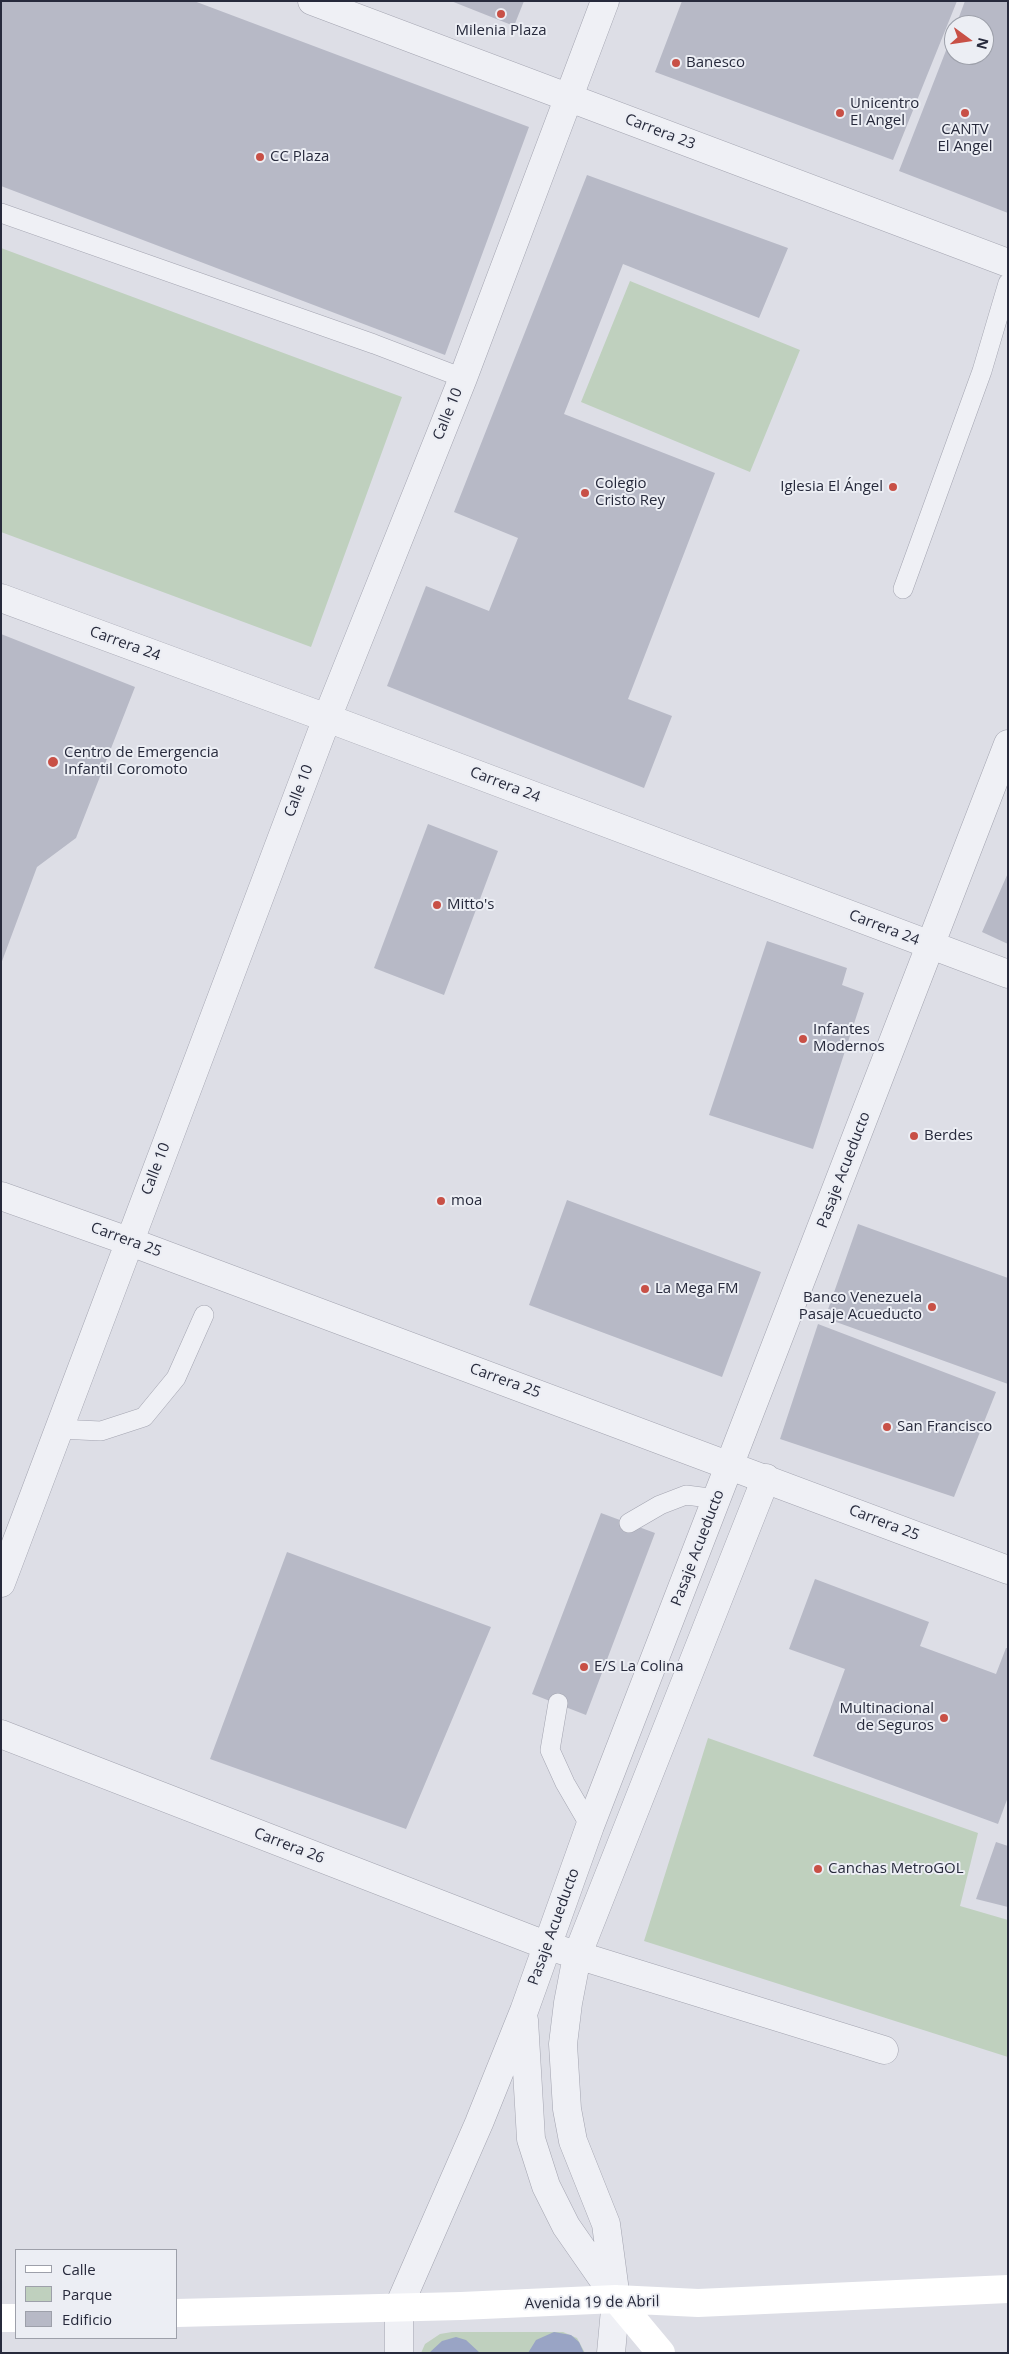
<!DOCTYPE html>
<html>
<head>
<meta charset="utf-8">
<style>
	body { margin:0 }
	#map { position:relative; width:1009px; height:2354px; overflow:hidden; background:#dddee6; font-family:"Open Sans",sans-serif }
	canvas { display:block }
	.frame { position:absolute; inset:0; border:2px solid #272a3c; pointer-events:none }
	.legend { position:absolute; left:15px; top:2249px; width:162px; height:90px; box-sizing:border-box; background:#eceef4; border:1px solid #9da0aa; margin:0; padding:6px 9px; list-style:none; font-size:15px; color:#272a3c }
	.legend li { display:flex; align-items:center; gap:10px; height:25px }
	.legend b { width:25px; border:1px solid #9da0aa }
	.north { position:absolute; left:944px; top:15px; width:50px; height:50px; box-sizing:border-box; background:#eceef4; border:1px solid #9da0aa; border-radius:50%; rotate:104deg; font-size:14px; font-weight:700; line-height:20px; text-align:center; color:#272a3c }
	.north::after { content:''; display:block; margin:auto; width:18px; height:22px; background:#c85046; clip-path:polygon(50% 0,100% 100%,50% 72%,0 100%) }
</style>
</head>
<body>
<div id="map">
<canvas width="1009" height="2354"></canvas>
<div class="frame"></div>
<ul class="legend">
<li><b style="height:6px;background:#fff"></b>Calle</li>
<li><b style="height:14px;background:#bfd0be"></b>Parque</li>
<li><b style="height:14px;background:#b7b9c6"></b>Edificio</li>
</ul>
<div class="north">N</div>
</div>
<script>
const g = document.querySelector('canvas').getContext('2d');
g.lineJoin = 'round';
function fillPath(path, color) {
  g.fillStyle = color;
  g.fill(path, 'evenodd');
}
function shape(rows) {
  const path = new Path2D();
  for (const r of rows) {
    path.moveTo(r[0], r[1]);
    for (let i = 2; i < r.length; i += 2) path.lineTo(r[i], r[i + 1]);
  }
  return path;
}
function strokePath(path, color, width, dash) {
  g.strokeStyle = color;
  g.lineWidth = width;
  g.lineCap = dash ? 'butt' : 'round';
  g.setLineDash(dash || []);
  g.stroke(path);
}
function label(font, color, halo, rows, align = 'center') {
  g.font = font + ' "Open Sans",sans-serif';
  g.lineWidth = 4;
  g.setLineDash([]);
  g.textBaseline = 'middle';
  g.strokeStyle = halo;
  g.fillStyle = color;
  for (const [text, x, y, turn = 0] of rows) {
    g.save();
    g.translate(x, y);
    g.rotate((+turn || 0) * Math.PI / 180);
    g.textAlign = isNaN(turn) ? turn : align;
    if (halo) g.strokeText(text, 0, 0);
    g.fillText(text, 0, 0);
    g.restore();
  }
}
fillPath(shape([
	[1,248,402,397,311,647,1,532],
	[630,281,800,350,750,472,581,402],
	[708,1738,978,1833,960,1906,1008,1920,1008,2057,644,1941],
	[452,2332,563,2332,577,2338,585,2353,421,2353,425,2344,440,2334]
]), '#bfd0be');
fillPath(shape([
	[554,2332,571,2335,579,2342,584,2353,528,2353,536,2340],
	[456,2337,466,2340,480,2353,429,2353,442,2341]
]), '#99a4c5');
fillPath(shape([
	[1,1,194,1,529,127,445,355,1,186],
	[451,1,524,1,514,26],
	[682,1,957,1,893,160,655,72],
	[965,1,1008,1,1008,213,899,171,954,30,954,55,984,55,984,25,956,25],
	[587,175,788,248,759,318,623,264,564,414,715,473,628,699,672,716,644,788,387,686,426,586,489,611,518,538,454,512],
	[1,634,135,687,76,838,37,867,1,964],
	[428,824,498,851,444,995,374,968],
	[1008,873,1008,944,982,932],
	[767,941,847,968,842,985,864,993,813,1149,709,1115],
	[567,1200,761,1272,722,1377,529,1305],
	[858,1224,1008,1278,1008,1384,825,1318],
	[818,1324,996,1392,954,1497,780,1439],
	[601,1513,655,1533,586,1715,532,1694],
	[287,1552,491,1627,406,1829,210,1759],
	[815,1579,929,1622,920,1646,996,1674,1006,1648,1008,1648,1008,1797,998,1824,813,1756,845,1669,789,1649],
	[996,1842,1008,1846,1008,1907,976,1899]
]), '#b7b9c6');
const service = shape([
	[1,213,374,344,463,378],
	[903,589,982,371,1008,283],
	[58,1429,101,1431,144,1417,176,1378,204,1315],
	[629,1523,660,1505,686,1495,717,1499],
	[558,1703,550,1750,565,1783,590,1826]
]);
const minor = shape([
	[312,1,1008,263],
	[1,598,327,718,1008,974],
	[1,1196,128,1241,1008,1570],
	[1,1583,327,718,463,378,605,1],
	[1,1734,548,1946,884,2050],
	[524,2020,531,2139,546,2186,566,2226,614,2295],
	[399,2353,399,2306,479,2123,524,2011,590,1826,1008,744],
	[611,2353,616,2299,606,2224,573,2141,567,2109,563,2044,568,2003,577,1956,766,1478]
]);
strokePath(service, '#a3a4b0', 20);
strokePath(minor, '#a3a4b0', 29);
strokePath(service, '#eff0f5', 19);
strokePath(minor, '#eff0f5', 28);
strokePath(shape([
	[616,2299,661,2353],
	[176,2313,461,2306,616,2299,698,2303,1008,2289],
	[1,2318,16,2318]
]), '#fff', 28);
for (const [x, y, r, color] of [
	[501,14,5,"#c85046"],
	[676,63,5,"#c85046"],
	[840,113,5,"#c85046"],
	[965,113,5,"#c85046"],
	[260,157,5,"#c85046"],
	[893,487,5,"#c85046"],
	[585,493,5,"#c85046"],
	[53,762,6,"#c85046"],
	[437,905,5,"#c85046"],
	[803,1039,5,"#c85046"],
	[914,1136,5,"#c85046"],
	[441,1201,5,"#c85046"],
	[645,1289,5,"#c85046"],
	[932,1307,5,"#c85046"],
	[887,1427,5,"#c85046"],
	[584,1667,5,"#c85046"],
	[944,1718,5,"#c85046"],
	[818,1869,5,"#c85046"]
]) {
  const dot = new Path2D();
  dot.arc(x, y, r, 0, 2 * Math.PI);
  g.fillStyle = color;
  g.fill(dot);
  strokePath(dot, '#eceef4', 2);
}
label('15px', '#272a3c', '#eceef4', [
	["Milenia Plaza",501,31,"center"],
	["Banesco",686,63],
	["Unicentro",850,104],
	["El Angel",850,121],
	["CANTV",965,130,"center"],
	["El Angel",965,147,"center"],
	["CC Plaza",270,157],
	["Colegio",595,484],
	["Cristo Rey",595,501],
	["Iglesia El Ángel",883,487,"right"],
	["Centro de Emergencia",64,753],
	["Infantil Coromoto",64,770],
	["Mitto's",447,905],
	["Infantes",813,1030],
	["Modernos",813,1047],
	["Berdes",924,1136],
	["moa",451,1201],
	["La Mega FM",655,1289],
	["Banco Venezuela",922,1298,"right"],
	["Pasaje Acueducto",922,1315,"right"],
	["San Francisco",897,1427],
	["E/S La Colina",594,1667],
	["Multinacional",934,1709,"right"],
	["de Seguros",934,1726,"right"],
	["Canchas MetroGOL",828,1869]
], 'left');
label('15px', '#272a3c', '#eceef4', [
	["Carrera 23",660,132,21],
	["Calle 10",448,414,-68],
	["Carrera 24",125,644,20],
	["Carrera 24",505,785,21],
	["Calle 10",299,791,-69],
	["Carrera 24",884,928,21],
	["Calle 10",156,1169,-69],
	["Pasaje Acueducto",844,1170,-69],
	["Carrera 25",126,1240,20],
	["Carrera 25",505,1381,20],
	["Carrera 25",884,1523,21],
	["Pasaje Acueducto",698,1548,-69],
	["Carrera 26",289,1846,21],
	["Pasaje Acueducto",554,1927,-70],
	["Avenida 19 de Abril",592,2303,-1]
]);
</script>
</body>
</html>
